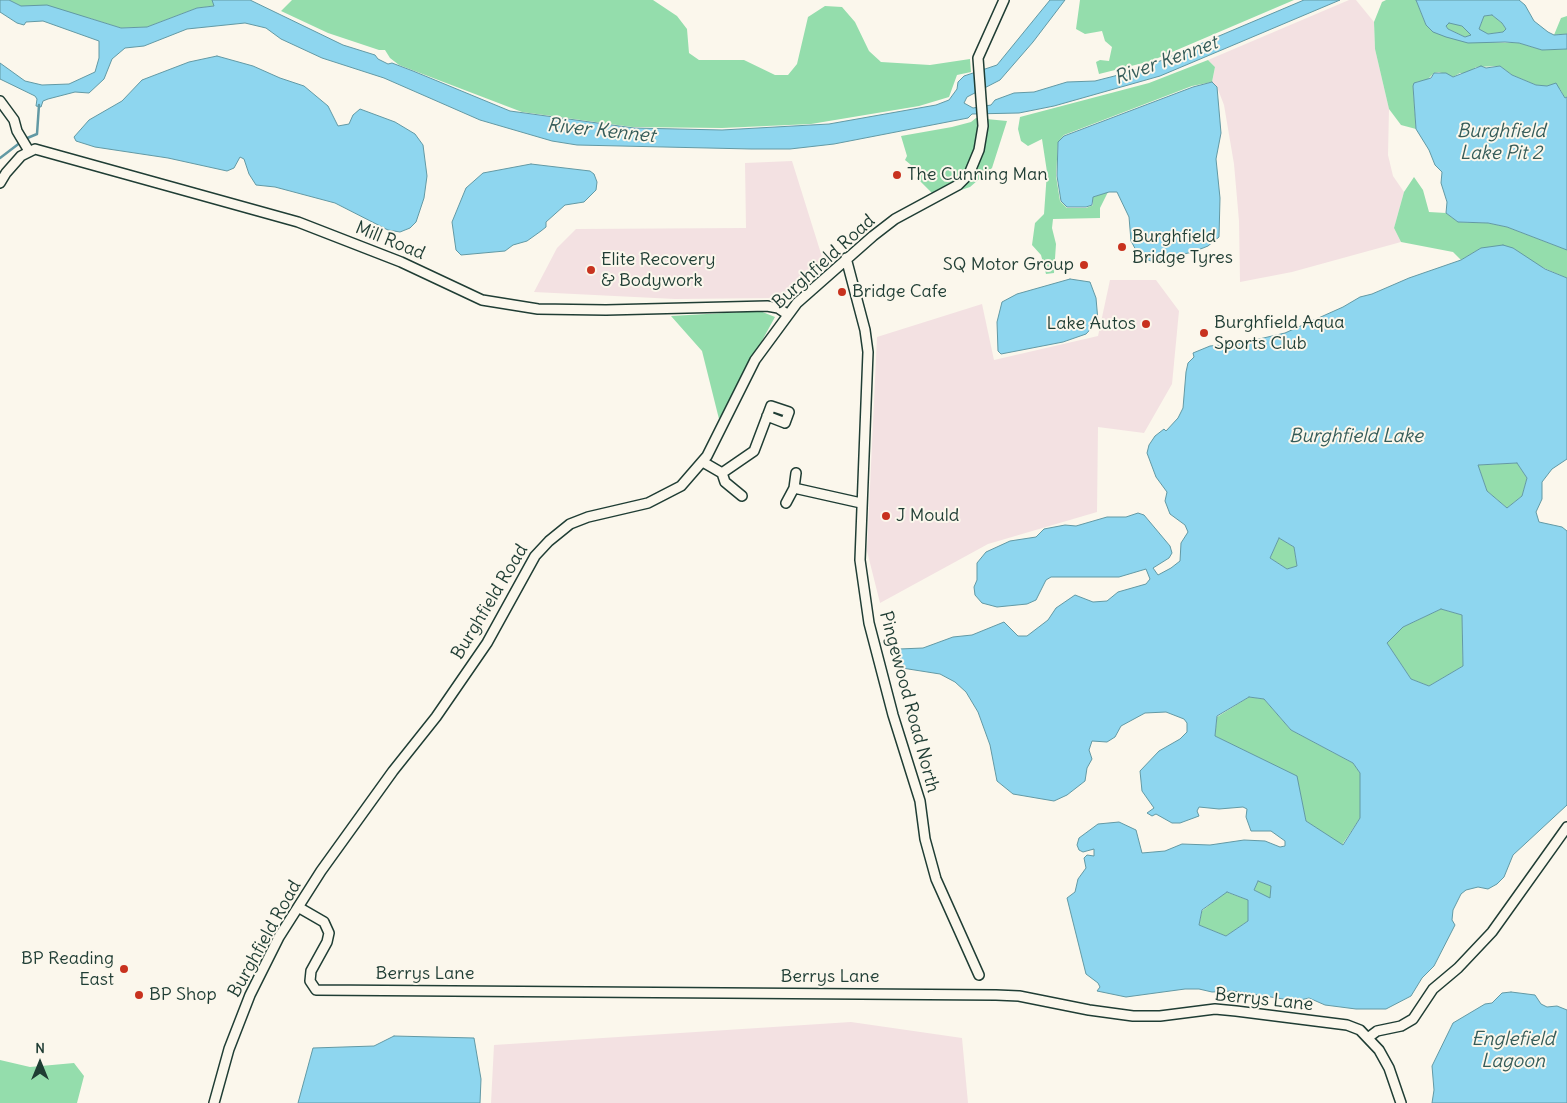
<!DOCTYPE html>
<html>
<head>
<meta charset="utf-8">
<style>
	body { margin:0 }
	#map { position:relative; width:1567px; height:1103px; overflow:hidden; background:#fbf7ec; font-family:Delius,sans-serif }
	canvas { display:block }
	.north { position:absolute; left:15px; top:1038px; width:50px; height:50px; -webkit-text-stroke:4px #fbf7ec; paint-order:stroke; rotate:0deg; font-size:14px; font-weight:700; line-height:20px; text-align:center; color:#1f3d34 }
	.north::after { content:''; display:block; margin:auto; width:18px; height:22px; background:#1f3d34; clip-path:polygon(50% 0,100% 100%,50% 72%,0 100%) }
</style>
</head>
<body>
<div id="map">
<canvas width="1567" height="1103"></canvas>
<div class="north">N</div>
</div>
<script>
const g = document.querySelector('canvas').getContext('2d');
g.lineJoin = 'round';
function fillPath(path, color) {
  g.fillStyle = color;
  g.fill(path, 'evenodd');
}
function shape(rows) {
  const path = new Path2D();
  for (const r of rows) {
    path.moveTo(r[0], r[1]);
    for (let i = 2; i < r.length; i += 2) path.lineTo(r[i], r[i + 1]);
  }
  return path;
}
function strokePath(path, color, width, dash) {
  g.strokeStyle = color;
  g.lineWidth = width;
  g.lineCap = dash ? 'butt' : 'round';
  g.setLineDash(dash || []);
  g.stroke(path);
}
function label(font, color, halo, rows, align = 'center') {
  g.font = font + ' Delius,sans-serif';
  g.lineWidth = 4;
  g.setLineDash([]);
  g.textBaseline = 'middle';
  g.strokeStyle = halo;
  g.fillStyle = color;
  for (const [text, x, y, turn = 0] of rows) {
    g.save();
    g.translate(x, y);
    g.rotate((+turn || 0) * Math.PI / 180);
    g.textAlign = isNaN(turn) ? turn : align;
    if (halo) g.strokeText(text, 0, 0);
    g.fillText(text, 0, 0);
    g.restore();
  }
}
fillPath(shape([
	[1349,0,1356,0,1374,22,1375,49,1389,109,1388,155,1393,176,1404,192,1394,228,1401,242,1292,272,1240,282,1239,221,1234,164,1224,105,1217,87,1212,82,1215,67,1208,60],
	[792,161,823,260,780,298,675,299,534,292,557,248,576,229,746,228,745,163],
	[1110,280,1156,280,1179,311,1172,384,1144,433,1098,427,1097,512,988,544,880,603,867,551,877,337,982,304,994,360,1098,336],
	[851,1022,962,1038,968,1103,491,1103,494,1045]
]), '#f3e1e2');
fillPath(shape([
	[9,0,212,0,215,4,214,6,197,8,147,27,121,28,89,18,21,6],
	[292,0,653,0,677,16,687,29,689,53,699,60,744,60,775,75,788,75,797,64,808,17,825,6,842,7,855,22,869,51,881,62,930,65,970,59,971,72,957,75,949,97,919,106,811,124,722,128,632,127,522,112,399,65,390,58,385,50,379,50,328,33,281,11],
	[1080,0,1294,0,1151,61,1099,74,1096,62,1100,60,1109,61,1112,47,1105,41,1102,31,1085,34,1076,29],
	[1386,0,1416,0,1426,25,1481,42,1519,43,1542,50,1567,49,1567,97,1565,98,1560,89,1536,85,1512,75,1500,66,1476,67,1468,73,1460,73,1453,77,1439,72,1434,73,1427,80,1417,82,1413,86,1416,129,1401,125,1389,109,1375,49,1374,22,1382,2],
	[1492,15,1502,23,1506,29,1503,32,1488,34,1481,32,1479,29,1484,16],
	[1567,16,1567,34,1554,35,1561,18],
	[1449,23,1456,23,1467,29,1472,35,1465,37,1448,29,1446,26],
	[1208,60,1215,67,1212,82,1192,86,1064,135,1058,142,1056,176,1060,201,1067,208,1086,208,1093,205,1093,197,1108,192,1100,208,1100,218,1053,219,1052,228,1056,244,1054,273,1046,274,1041,255,1032,245,1035,223,1044,214,1047,172,1042,139,1028,146,1021,141,1018,129,1020,117,1149,83],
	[976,118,1007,121,992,168,970,187,949,194,939,190,932,193,918,179,922,174,905,160,907,156,901,136,952,127,971,122],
	[1414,177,1423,190,1429,212,1446,213,1458,222,1488,223,1507,227,1567,250,1567,278,1537,265,1513,248,1481,248,1461,260,1453,252,1401,242,1394,228,1404,192],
	[760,311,775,317,719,419,702,351,671,316],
	[1517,463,1527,478,1522,496,1507,508,1487,491,1478,465],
	[1279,538,1294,547,1297,566,1287,569,1270,558],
	[1441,609,1462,615,1463,666,1429,686,1411,679,1387,643,1403,627],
	[1249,697,1264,699,1291,730,1353,763,1360,773,1360,818,1342,845,1306,821,1296,776,1215,736,1217,717],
	[1258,881,1271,886,1270,899,1254,890],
	[1226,892,1248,900,1248,921,1226,936,1199,925,1202,911],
	[0,1060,30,1067,74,1063,84,1076,77,1103,0,1103]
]), '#94ddac');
const water = shape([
	[0,0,9,0,21,6,47,5,121,28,147,27,197,8,214,6,212,0,250,0,343,45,375,55,378,59,388,64,392,63,413,71,510,111,634,128,722,130,829,124,936,105,949,100,957,89,958,82,964,76,997,65,1050,0,1065,0,1033,42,1000,80,967,97,964,103,973,108,991,105,995,100,1014,93,1034,92,1067,82,1095,81,1130,72,1160,61,1304,0,1340,0,1160,76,1054,106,1019,113,972,114,968,118,834,144,790,149,751,149,577,145,552,141,480,120,384,78,322,58,281,39,266,28,245,23,187,29,144,46,125,48,112,59,104,79,89,93,75,92,48,99,43,101,41,107,36,106,37,99,35,96,0,79,0,63,25,81,42,85,69,84,95,72,99,58,99,41,43,21,26,22,24,25,17,23,0,12,0,0],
	[1416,0,1519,0,1525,5,1534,21,1548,32,1554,35,1567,34,1567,49,1542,50,1519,43,1505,42,1468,43,1446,37,1433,32,1426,25,1416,0],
	[1492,15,1502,23,1506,29,1503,32,1488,34,1479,29,1484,16,1492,15],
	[1449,23,1462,26,1471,35,1465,37,1448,29,1446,26,1449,23],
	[217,56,253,66,280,78,304,86,328,106,338,126,349,124,353,115,360,109,395,122,415,134,423,145,427,176,424,198,416,222,410,228,400,232,388,230,335,203,275,187,256,185,249,174,244,159,240,157,234,168,227,171,168,158,95,147,76,141,74,137,89,120,122,101,142,80,189,62,217,56],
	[1481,66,1486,68,1500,66,1512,75,1536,85,1547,86,1556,83,1565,98,1567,97,1567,250,1507,227,1488,223,1458,222,1446,213,1447,202,1441,183,1442,172,1435,165,1429,150,1416,129,1413,86,1414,83,1431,78,1434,73,1446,73,1453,77,1481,66],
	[1212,82,1217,87,1221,133,1216,159,1220,198,1219,237,1208,246,1193,252,1151,261,1144,259,1137,252,1131,241,1129,217,1117,192,1109,192,1093,197,1092,205,1086,207,1067,207,1061,201,1057,176,1058,142,1064,136,1193,87,1212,82],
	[531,164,590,171,594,174,597,182,596,190,584,202,565,205,546,222,546,227,541,231,527,241,513,245,505,251,461,255,456,250,452,222,466,188,483,173,531,164],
	[1503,245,1513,248,1545,269,1567,278,1567,459,1552,469,1542,482,1542,499,1536,512,1539,522,1562,527,1567,531,1567,805,1513,855,1504,877,1497,884,1488,889,1478,887,1466,890,1461,894,1453,910,1452,920,1455,925,1434,966,1422,978,1411,996,1386,1009,1356,1009,1325,1005,1309,998,1296,1001,1233,991,1212,992,1199,989,1185,989,1126,997,1097,991,1100,987,1098,983,1086,974,1067,898,1075,892,1078,879,1086,868,1084,858,1087,855,1094,856,1094,849,1083,852,1079,850,1077,845,1079,838,1098,824,1119,822,1136,830,1142,853,1165,851,1182,844,1210,845,1244,840,1265,841,1280,847,1285,846,1285,841,1271,831,1251,831,1246,817,1247,809,1243,807,1219,809,1199,807,1197,811,1199,816,1180,823,1172,823,1156,814,1152,816,1147,813,1154,808,1142,791,1140,771,1159,751,1180,739,1187,732,1187,723,1184,719,1166,712,1145,713,1121,726,1115,737,1107,742,1092,741,1089,750,1092,759,1087,768,1085,781,1067,795,1054,801,1013,794,997,781,990,745,978,712,966,692,955,682,940,674,902,668,899,649,923,648,953,637,972,635,1004,622,1018,636,1027,636,1048,620,1056,608,1075,595,1093,602,1107,601,1118,592,1146,584,1150,579,1146,569,1119,577,1051,577,1046,580,1036,600,1027,604,997,607,982,603,975,595,974,587,977,580,977,563,986,552,1010,541,1036,537,1044,529,1065,525,1076,526,1107,517,1126,517,1138,513,1144,515,1170,546,1172,553,1169,558,1153,568,1158,575,1171,568,1180,561,1181,543,1188,532,1185,525,1170,514,1165,501,1167,492,1156,477,1147,453,1149,445,1155,436,1164,429,1166,431,1178,418,1183,408,1186,372,1188,363,1194,357,1193,353,1210,346,1242,343,1285,333,1343,307,1360,297,1372,294,1409,278,1461,260,1481,248,1503,245],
	[1517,463,1527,478,1522,496,1507,508,1487,491,1478,465,1517,463],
	[1279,538,1294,547,1297,566,1287,569,1270,558,1279,538],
	[1441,609,1462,615,1463,666,1429,686,1411,679,1387,643,1403,627,1441,609],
	[1249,697,1264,699,1291,730,1353,763,1360,773,1360,818,1343,845,1306,821,1297,776,1215,736,1217,716,1249,697],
	[1258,881,1271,886,1270,898,1254,890,1258,881],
	[1227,892,1248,900,1248,921,1226,936,1199,925,1202,910,1227,892],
	[1070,279,1090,282,1096,298,1098,321,1086,334,1063,342,1001,354,998,351,997,322,1002,302,1017,294,1070,279],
	[1511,992,1535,995,1541,1004,1547,1007,1557,1006,1567,1010,1567,1103,1432,1103,1434,1090,1432,1066,1453,1023,1485,1004,1492,1003,1502,993,1511,992],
	[394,1036,474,1038,481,1079,480,1103,298,1103,313,1048,374,1046,394,1036]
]);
fillPath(water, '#8ed6ef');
strokePath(water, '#6299a4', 1);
strokePath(shape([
	[25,139,37,134,39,105],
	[0,158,21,142]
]), '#6299a4', 2.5);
const minor = shape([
	[0,101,14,120,17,131,29,151],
	[0,183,6,173,21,156,35,149,298,222,401,262,482,300,538,309,606,310,767,306,778,308,787,314],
	[846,258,865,330,868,352,860,560,869,623,893,715,920,801,925,839,936,879,979,975],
	[703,462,722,473,725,482,742,496],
	[722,473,754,451,771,406,789,412,785,423,767,416],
	[796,473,794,488,861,503],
	[786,503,794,488],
	[298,907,324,922,329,933,327,942,311,971,310,981,316,990,996,995,1019,996,1089,1010,1133,1016,1160,1016,1215,1009,1236,1011,1347,1025,1360,1030,1379,1050,1389,1068,1401,1103],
	[1369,1037,1377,1031,1401,1026,1413,1019,1433,989,1458,968,1492,932,1567,827],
	[214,1103,229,1049,250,995,279,937,321,871,393,771,436,717,487,643,535,556,549,541,570,524,588,517,648,503,681,486,707,456,755,360,797,303,873,236,895,219,958,185,969,174,979,150,983,126,978,58,1004,0]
]);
strokePath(minor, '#1f3d34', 12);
strokePath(minor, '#fbf7ec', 9);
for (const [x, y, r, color] of [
	[897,175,5,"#c8321e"],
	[1122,247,5,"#c8321e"],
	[1084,265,5,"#c8321e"],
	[591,270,5,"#c8321e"],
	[842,292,5,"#c8321e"],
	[1146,324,5,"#c8321e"],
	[1204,333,5,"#c8321e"],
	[886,516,5,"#c8321e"],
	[124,969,5,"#c8321e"],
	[139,995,5,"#c8321e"]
]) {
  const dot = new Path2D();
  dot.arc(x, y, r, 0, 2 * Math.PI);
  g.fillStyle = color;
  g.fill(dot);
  strokePath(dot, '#fbf7ec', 2);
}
label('18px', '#1f3d34', '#fbf7ec', [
	["The Cunning Man",907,175],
	["Burghfield",1132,237],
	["Bridge Tyres",1132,258],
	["Elite Recovery",601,260],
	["& Bodywork",601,281],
	["SQ Motor Group",1074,265,"right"],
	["Bridge Cafe",852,292],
	["Burghfield Aqua",1214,323],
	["Sports Club",1214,344],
	["Lake Autos",1136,324,"right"],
	["J Mould",896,516],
	["BP Reading",114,959,"right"],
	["East",114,980,"right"],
	["BP Shop",149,995]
], 'left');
label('18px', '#1f3d34', '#fbf7ec', [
	["Mill Road",390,241,22],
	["Burghfield Road",824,262,-42],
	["Burghfield Road",490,602,-59],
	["Pingewood Road North",909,702,75],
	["Burghfield Road",265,939,-61],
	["Berrys Lane",425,974],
	["Berrys Lane",830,977],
	["Berrys Lane",1264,1000,6]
]);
label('italic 19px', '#355c59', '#fbf7ec', [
	["River Kennet",1166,61,-20],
	["River Kennet",601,131,6],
	["Burghfield",1501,132],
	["Lake Pit 2",1501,154],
	["Burghfield Lake",1356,437],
	["Englefield",1513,1040],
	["Lagoon",1513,1062]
]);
</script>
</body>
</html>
